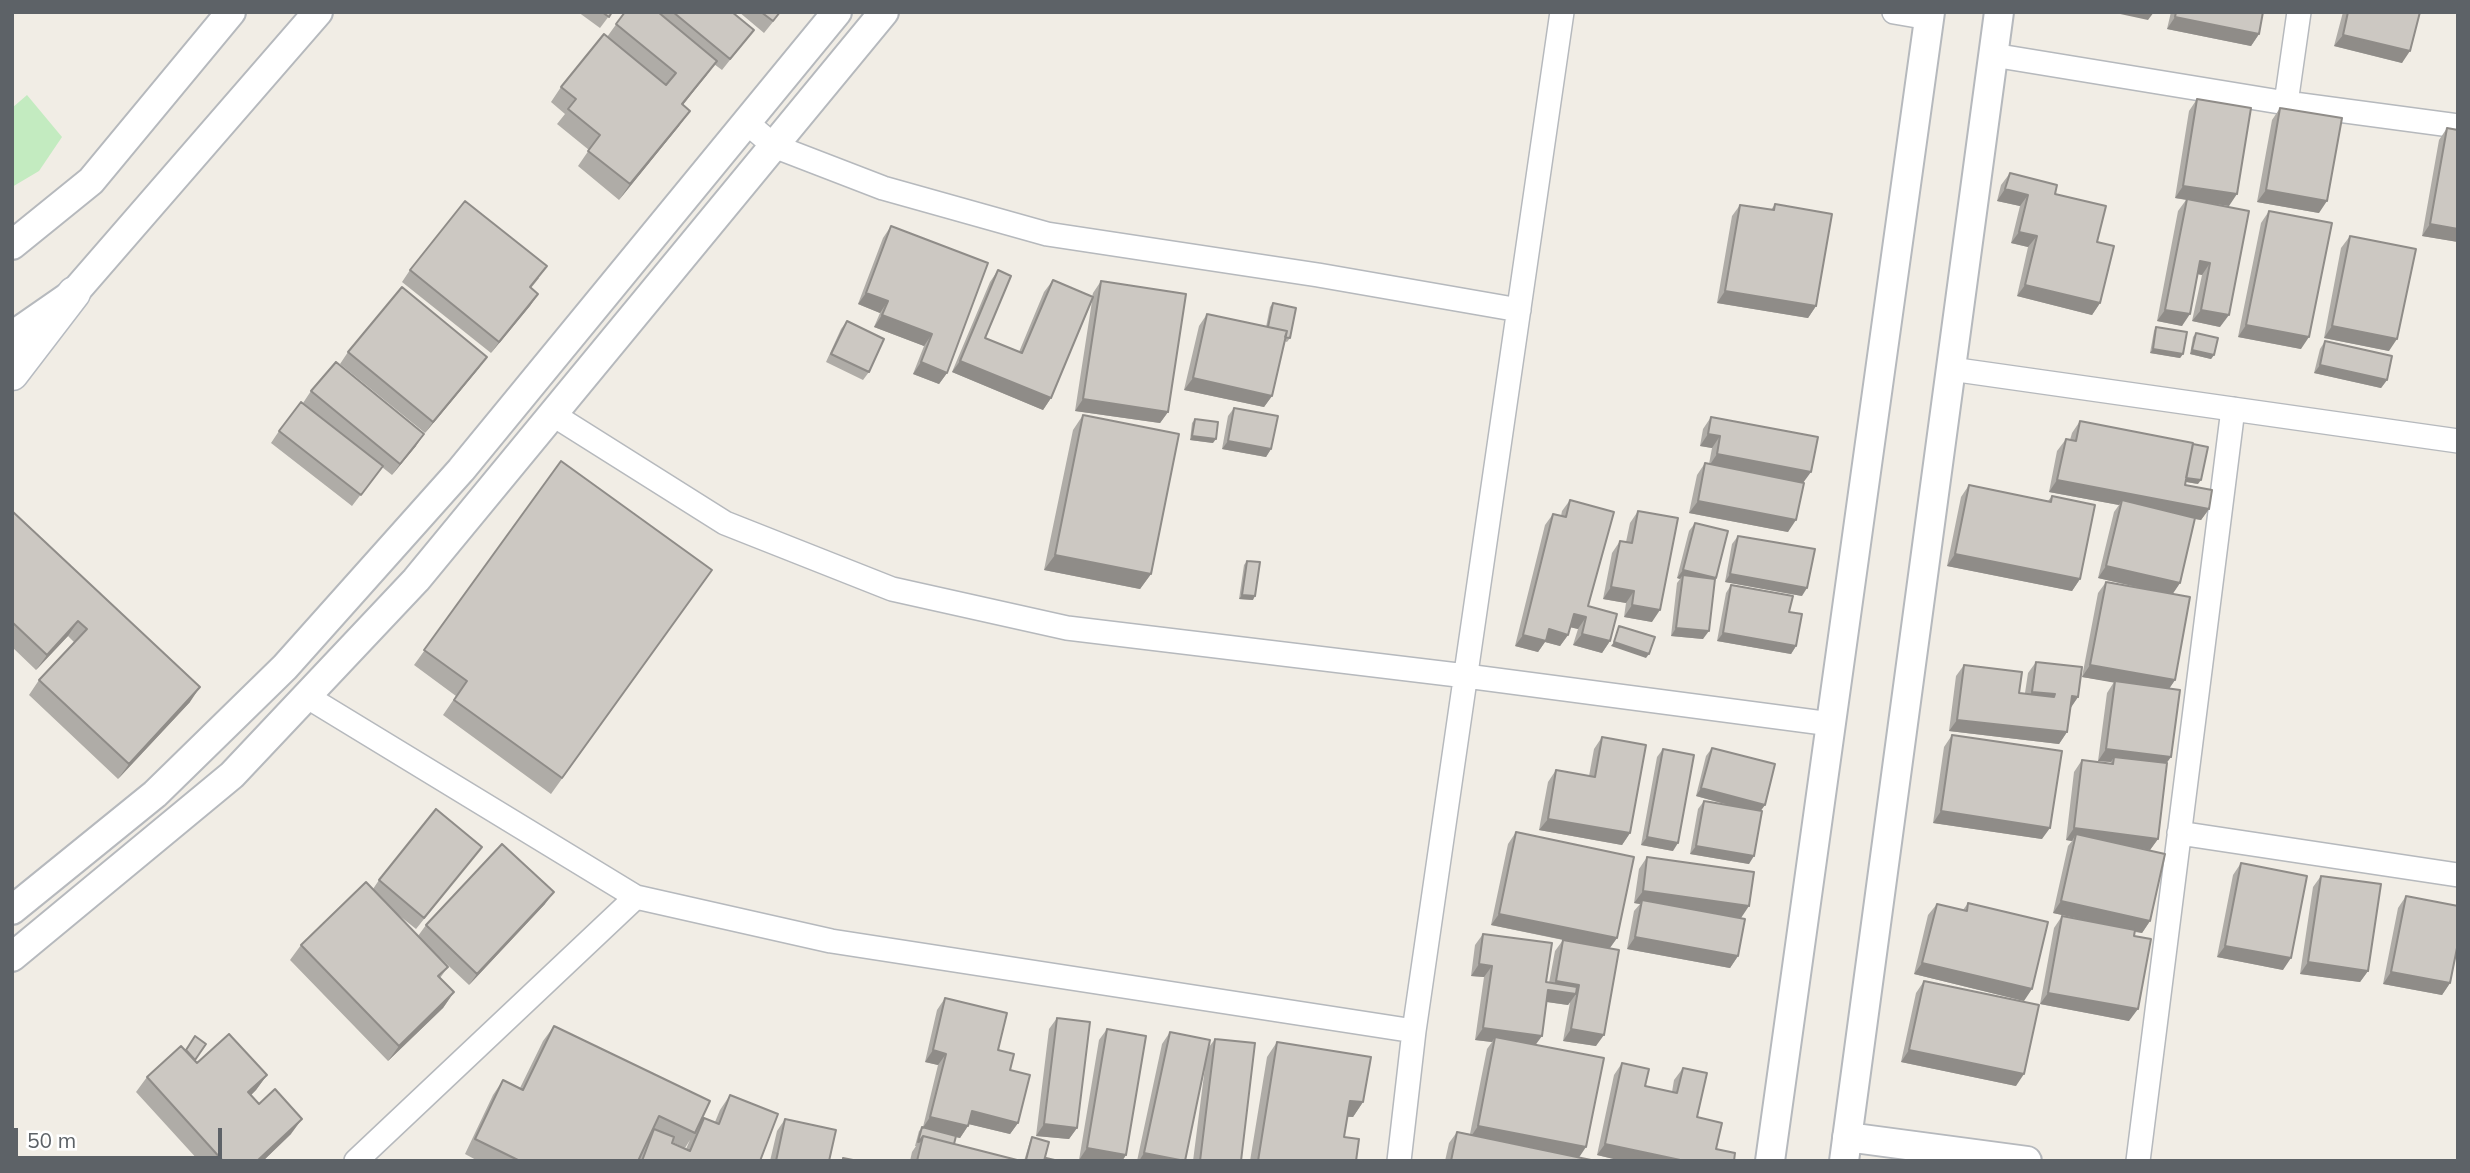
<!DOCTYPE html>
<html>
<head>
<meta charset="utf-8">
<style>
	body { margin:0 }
	#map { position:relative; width:2470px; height:1173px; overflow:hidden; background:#f1ede5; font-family:Mulish,sans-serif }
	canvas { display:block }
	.frame { position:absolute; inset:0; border:14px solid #5d6267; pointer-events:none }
	.scale { position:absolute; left:14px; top:1128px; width:208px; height:32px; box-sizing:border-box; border:4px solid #5d6267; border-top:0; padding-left:9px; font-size:21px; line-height:24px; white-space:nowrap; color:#5d6267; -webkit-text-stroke:5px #fff; paint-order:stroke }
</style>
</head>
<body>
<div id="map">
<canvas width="2470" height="1173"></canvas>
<div class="frame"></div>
<div class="scale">50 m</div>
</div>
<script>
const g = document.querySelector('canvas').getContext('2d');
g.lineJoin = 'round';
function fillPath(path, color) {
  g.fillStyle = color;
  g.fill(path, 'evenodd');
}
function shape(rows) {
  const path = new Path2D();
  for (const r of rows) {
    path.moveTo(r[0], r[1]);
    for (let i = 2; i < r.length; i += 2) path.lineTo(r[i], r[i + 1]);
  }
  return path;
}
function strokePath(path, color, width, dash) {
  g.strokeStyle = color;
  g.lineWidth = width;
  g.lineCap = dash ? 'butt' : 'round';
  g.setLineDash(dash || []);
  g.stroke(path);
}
fillPath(shape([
	[27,95,62,137,39,171,12,187,12,108]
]), '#c3ebc0');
const minor = shape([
	[1894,12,1929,18],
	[2299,12,2286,103,2458,126],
	[1993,55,2286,103],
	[745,121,774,146,883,188,1047,234,1318,275,1519,310],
	[1951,369,2458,441],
	[552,414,725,523,892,589,1067,628,1466,676,1831,724],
	[306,696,636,897,831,941,1414,1031],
	[2179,833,2458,875],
	[356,1161,636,897],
	[1399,1161,1414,1031,1562,12],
	[2138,1161,2233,409]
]);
const tertiary = shape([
	[12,245,91,181,231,12],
	[12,336,74,293,318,12],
	[12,910,155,794,285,667,461,470,837,12],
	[12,957,232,775,416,580,884,12],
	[1847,1137,2027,1161],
	[1770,1161,1930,12],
	[1844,1161,1999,12]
]);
const secondary = shape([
	[12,374,74,293]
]);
strokePath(minor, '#b6b9bd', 26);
strokePath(tertiary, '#b6b9bd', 32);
strokePath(secondary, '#b7bbc1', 35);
strokePath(minor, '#fff', 23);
strokePath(tertiary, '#fff', 28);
strokePath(secondary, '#fff', 32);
fillPath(shape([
	[578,12,612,12,600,28],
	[625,12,732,12,754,30,722,70,714,64,683,105,679,126,619,200,578,166,589,150,557,124,565,114,551,102,561,87,607,37],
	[739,12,781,12,764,33],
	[2171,12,2263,12,2259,34,2251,46,2167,29],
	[2343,12,2420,12,2402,63,2334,46],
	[2197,99,2229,206,2198,201,2220,327,2192,321,2202,275,2198,274,2182,326,2157,321,2178,211,2186,200,2175,198,2189,111],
	[2280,108,2319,213,2257,202,2272,120],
	[2447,128,2458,242,2422,236,2439,140],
	[2010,173,2055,194,2097,242,2100,303,2092,315,2017,296,2028,247,2011,243,2020,206,1997,201,2001,185],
	[1775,204,1816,306,1808,318,1717,303,1732,216,1740,205,1771,210],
	[2269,211,2301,349,2238,337,2261,223],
	[891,226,947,373,939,384,913,374,924,346,874,327,880,313,858,304,883,238],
	[2350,236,2389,351,2324,338,2341,248],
	[410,270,539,278,531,288,538,294,491,353,402,282],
	[998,270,985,338,1019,352,1044,292,1053,280,1092,297,1093,293,1101,281,1168,412,1160,423,1075,411,1092,301,1051,398,1043,410,952,372,990,282],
	[1273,303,1290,338,1287,342,1284,341,1272,396,1264,407,1184,390,1199,326,1207,314,1266,327,1270,307],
	[847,321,869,372,863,380,826,362,841,329],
	[2156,327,2183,354,2180,358,2150,353,2154,331],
	[2196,333,2214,355,2211,359,2190,354,2193,337],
	[2325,341,2387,380,2381,388,2314,373,2320,349],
	[348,352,479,368,425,433,340,364],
	[311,391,416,446,392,475,382,467,352,506,271,443,279,431,334,428,303,403],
	[1234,408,1271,449,1266,457,1222,449,1228,416],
	[1083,415,1151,574,1140,589,1044,570,1073,430],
	[1711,417,1803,482,1788,532,1689,513,1697,475,1705,463,1709,464,1712,448,1700,446,1703,429],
	[1195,419,1213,443,1190,440,1192,423],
	[2080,421,2198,484,2186,482,2185,485,2209,509,2201,520,2195,519,2180,583,2172,594,2175,680,2169,688,2167,763,2158,839,2150,850,2150,921,2142,933,2135,932,2129,1021,2040,1004,2054,928,2062,916,2095,922,2053,913,2068,846,2072,841,2066,840,2074,772,2082,760,2110,764,2111,762,2098,761,2107,693,2114,682,2082,677,2098,593,2106,582,2145,589,2098,578,2114,512,2119,505,2049,492,2057,451,2066,439,2070,440,2072,433],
	[561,461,712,570,551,794,443,715,456,696,414,665],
	[1969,485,2048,501,2052,496,2080,579,2072,591,1947,566,1961,497],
	[1570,500,1588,606,1610,641,1602,653,1573,645,1578,629,1570,627,1568,635,1560,646,1545,642,1538,652,1515,646,1545,525,1553,514,1561,516,1562,511],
	[12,511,190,702,118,779,29,695,39,680,75,643,68,636,36,670,12,647],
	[1638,511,1652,622,1624,617,1626,603,1603,599,1612,553,1620,541,1626,542,1630,523],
	[1695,523,1715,580,1703,639,1671,636,1677,583,1680,579,1677,578,1689,531],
	[1738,536,1802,596,1725,582,1732,544],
	[1247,561,1253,600,1239,599,1244,565],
	[1731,585,1789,612,1796,646,1791,654,1717,641,1726,593],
	[2036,662,2078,697,2070,708,2067,732,2059,744,1949,731,1956,676,1964,665,2019,693,2025,693,2028,673],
	[1952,735,2042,839,1933,823,1944,747],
	[1602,737,1630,833,1622,845,1539,830,1548,782,1556,770,1589,776,1594,749],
	[1712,748,1765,805,1761,810,1749,864,1690,854,1698,809,1704,801,1728,805,1696,796,1706,756],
	[1663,749,1673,851,1641,845,1657,757],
	[1516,832,1617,938,1610,948,1596,1046,1563,1041,1570,1002,1568,1005,1547,1002,1535,1045,1579,1158,1591,1161,1445,1161,1449,1143,1457,1132,1470,1134,1487,1049,1492,1042,1475,1040,1484,977,1471,976,1475,945,1483,934,1546,982,1549,983,1555,951,1563,940,1491,925,1508,844],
	[482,847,416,929,396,913,418,936,426,925,545,904,469,985,435,953,448,967,440,978,454,992,443,1008,388,1061,290,960,301,945,373,889,379,880],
	[1647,857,1741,918,1729,916,1738,956,1730,968,1627,949,1634,911,1640,904,1634,903,1639,869],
	[2241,863,2283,970,2217,957,2233,875],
	[2321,876,2368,971,2360,982,2300,974,2313,887],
	[2406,896,2450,983,2442,995,2383,984,2398,908],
	[1968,903,2024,1001,1914,974,1928,915,1937,904,1963,910],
	[1924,981,2016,1086,1901,1062,1916,993],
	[945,998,998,1050,1010,1070,1018,1123,1010,1134,969,1124,960,1138,956,1137,954,1144,1021,1161,910,1161,912,1152,916,1146,915,1146,919,1131,923,1127,938,1065,925,1062,937,1010],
	[1057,1018,1077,1128,1069,1139,1036,1136,1049,1029],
	[554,1026,699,1124,704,1118,715,1122,720,1110,730,1095,760,1161,478,1161,465,1154,493,1095,503,1080,520,1088,543,1041],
	[690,1140,686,1149,672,1143,672,1142,685,1148],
	[1107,1029,1126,1155,1122,1161,1079,1160,1099,1040],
	[1170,1032,1209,1047,1215,1039,1241,1161,1193,1161,1205,1067,1185,1161,1137,1161,1162,1044],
	[1277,1042,1363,1102,1353,1117,1347,1117,1344,1137,1356,1161,1250,1161,1267,1057],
	[195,1060,197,1063,267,1075,256,1090,251,1095,291,1134,263,1161,199,1161,136,1092,147,1077],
	[1622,1063,1645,1086,1672,1092,1674,1080,1683,1068,1697,1117,1716,1149,1734,1161,1622,1161,1597,1155,1614,1075],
	[785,1119,829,1161,770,1161,777,1131],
	[1032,1137,1044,1161,1024,1161,1030,1141]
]), '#afaca7');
fillPath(shape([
	[2111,12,2154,12,2148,20],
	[2175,17,2259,34,2251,46,2167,29],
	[2343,35,2410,51,2402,63,2334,46],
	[717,61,706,76,671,119,682,104],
	[690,111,679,126,619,200,630,184],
	[2183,186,2237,194,2229,206,2175,198],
	[2005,189,2028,195,2020,206,1997,201],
	[2266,190,2327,201,2319,213,2257,202],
	[2430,224,2458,229,2458,242,2422,236],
	[2019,232,2037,236,2028,247,2011,243],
	[2200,261,2210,263,2202,275,2192,273],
	[2025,285,2100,303,2092,315,2017,296],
	[1725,291,1816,306,1808,318,1717,303],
	[866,293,888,301,880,313,858,304],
	[538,294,530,306,491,353,499,342],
	[2165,310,2190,314,2182,326,2157,321],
	[2201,310,2229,315,2220,327,2192,321],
	[882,315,932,334,924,346,874,327],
	[2246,325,2309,337,2301,349,2238,337],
	[2332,326,2397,339,2389,351,2324,338],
	[2153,349,2183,354,2180,358,2150,353],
	[2192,350,2214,355,2211,359,2190,354],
	[487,357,479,368,425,433,433,422],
	[960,361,1051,398,1043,410,952,372],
	[921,362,947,373,939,384,913,374],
	[2320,365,2387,380,2381,388,2314,373],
	[1193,378,1272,396,1264,407,1184,390],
	[1083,399,1168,412,1160,423,1075,411],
	[424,434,416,446,392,475,400,464],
	[1708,434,1720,436,1712,448,1700,446],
	[1192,436,1216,439,1213,443,1190,440],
	[1228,441,1271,449,1266,457,1222,449],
	[1717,454,1811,472,1803,483,1709,466],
	[2184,477,2201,480,2198,484,2181,481],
	[2057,480,2209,509,2201,520,2121,505,2122,500,2119,505,2049,492],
	[1698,501,1796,520,1788,532,1689,513],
	[1955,554,2080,579,2072,591,1947,566],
	[1055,555,1151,574,1140,589,1044,570],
	[2106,566,2180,583,2172,595,2098,578],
	[1683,570,1716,578,1711,586,1683,575,1680,579,1677,578],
	[1730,574,1807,588,1802,596,1725,582],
	[1611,587,1634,591,1626,603,1603,599],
	[1242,595,1255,596,1253,600,1239,599],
	[1632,605,1660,610,1652,622,1624,617],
	[1574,614,1586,617,1578,629,1565,626],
	[78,621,68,636,36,670,47,655],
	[1676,628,1709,631,1703,639,1671,636],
	[1549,629,1568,635,1560,646,1545,642,1538,652,1515,646,1523,635],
	[1723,633,1796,646,1791,654,1717,641],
	[1582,634,1610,641,1602,653,1573,645],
	[1614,642,1649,654,1646,658,1611,646],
	[2090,665,2175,680,2167,692,2082,677],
	[200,687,190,702,118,779,129,764],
	[2032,692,2055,694,2047,706,2024,703],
	[2072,696,2078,697,2070,709],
	[1957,720,2067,732,2059,744,1949,731],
	[2106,749,2171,757,2163,768,2114,757,2111,762,2098,761],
	[1701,788,1765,805,1759,813,1696,796],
	[1941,811,2050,828,2042,839,1933,823],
	[1548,819,1630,833,1622,845,1539,830],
	[2074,828,2158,839,2150,850,2076,834,2072,841,2066,840],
	[1647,837,1678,843,1673,851,1641,845],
	[1696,846,1754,856,1749,864,1690,854],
	[1643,891,1749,906,1741,918,1642,904,1642,900,1640,904,1634,903],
	[554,892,545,904,469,985,477,974],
	[2061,901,2150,921,2142,933,2053,913],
	[1499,914,1617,938,1609,949,1491,925],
	[1635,937,1738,956,1730,968,1627,949],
	[2225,946,2291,958,2283,970,2217,957],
	[2308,962,2368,971,2360,982,2300,974],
	[1922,963,2032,989,2024,1001,1914,974],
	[1479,964,1492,966,1484,977,1471,976],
	[2391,972,2450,983,2442,995,2383,984],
	[1556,981,1579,985,1573,993,1576,994,1568,1005,1540,1001],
	[454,992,443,1008,388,1061,399,1046],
	[2048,993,2138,1009,2129,1021,2040,1004],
	[1483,1028,1542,1036,1534,1047,1495,1037,1492,1042,1475,1040],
	[1571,1029,1604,1035,1596,1046,1563,1041],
	[933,1050,946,1054,938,1065,925,1062],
	[1909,1050,2024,1074,2016,1086,1901,1062],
	[267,1075,256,1090,238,1108,248,1092],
	[1350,1101,1363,1102,1353,1117,1340,1116],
	[972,1111,1018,1123,1010,1134,964,1123],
	[930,1117,968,1126,960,1138,922,1129],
	[302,1119,291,1134,263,1161,257,1161],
	[1044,1124,1077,1128,1069,1139,1036,1136],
	[1478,1126,1586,1147,1578,1159,1470,1138],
	[1605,1144,1685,1161,1622,1161,1597,1155],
	[1087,1148,1126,1155,1122,1161,1079,1160],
	[1144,1153,1181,1161,1139,1161]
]), '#8f8c88');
const building = shape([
	[602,12,612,12,609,17,602,12],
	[625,12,658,12,717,61,682,104,690,111,630,184,588,151,600,135,568,109,576,99,561,87,604,34,666,85,676,73,616,24,625,12],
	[673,12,732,12,754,30,730,59,673,12],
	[761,12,780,12,773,21,761,12],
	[2176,12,2263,12,2259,34,2175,17,2176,12],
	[2348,12,2420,12,2410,51,2343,35,2348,12],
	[2197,99,2251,108,2237,194,2183,186,2197,99],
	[2280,108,2342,118,2327,201,2266,190,2280,108],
	[2447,128,2458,130,2458,229,2430,224,2447,128],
	[2010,173,2057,185,2055,194,2106,206,2097,242,2114,246,2100,303,2025,285,2037,236,2019,232,2028,195,2005,189,2010,173],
	[2187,199,2249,211,2229,315,2201,310,2210,263,2200,261,2190,314,2165,310,2187,199],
	[465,201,547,266,530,287,538,294,499,342,410,270,465,201],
	[1775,204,1832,214,1816,306,1725,291,1740,205,1774,210,1775,204],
	[2269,211,2332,223,2309,337,2246,325,2269,211],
	[891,226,988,263,947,373,921,362,932,334,882,315,888,301,866,293,891,226],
	[2350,236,2416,249,2397,339,2332,326,2350,236],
	[998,270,1011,276,985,338,1022,353,1053,280,1093,297,1051,398,960,361,998,270],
	[1101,281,1186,294,1168,412,1083,399,1101,281],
	[402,287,487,357,433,422,348,352,402,287],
	[1273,303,1296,308,1290,338,1285,337,1287,331,1268,327,1273,303],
	[1207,314,1287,331,1272,396,1193,378,1207,314],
	[847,321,884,339,869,372,831,354,847,321],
	[2156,327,2187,332,2183,354,2153,349,2156,327],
	[2196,333,2218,338,2214,355,2192,350,2196,333],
	[2325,341,2392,356,2387,380,2320,365,2325,341],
	[336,362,424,434,400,464,311,391,336,362],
	[301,402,383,466,361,495,279,431,301,402],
	[1234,408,1278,416,1271,449,1228,441,1234,408],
	[1083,415,1179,434,1151,574,1055,555,1083,415],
	[1711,417,1818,437,1811,472,1717,454,1720,436,1708,434,1711,417],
	[1195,419,1218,422,1216,439,1192,436,1195,419],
	[2080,421,2193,443,2185,485,2212,490,2209,509,2057,480,2066,439,2076,441,2080,421],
	[2193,444,2208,447,2201,480,2186,478,2193,444],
	[561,461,712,570,562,778,454,700,467,681,424,650,561,461],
	[1705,463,1804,483,1796,520,1698,501,1705,463],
	[1969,485,2051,502,2052,496,2095,505,2080,579,1955,554,1969,485],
	[1570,500,1614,512,1588,606,1617,614,1610,641,1582,634,1586,617,1574,614,1568,635,1549,629,1546,641,1523,635,1553,514,1566,517,1570,500],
	[2122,500,2195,518,2180,583,2106,566,2122,500],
	[12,511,200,687,129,764,39,680,87,629,78,621,47,655,12,622,12,511],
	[1638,511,1678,518,1660,610,1632,605,1634,591,1611,587,1620,541,1632,543,1638,511],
	[1695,523,1728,531,1716,578,1683,570,1695,523],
	[1738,536,1815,549,1807,588,1730,574,1738,536],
	[1247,561,1260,562,1255,596,1242,595,1247,561],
	[1683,575,1715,579,1709,631,1676,628,1683,575],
	[2106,582,2190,597,2175,680,2090,665,2106,582],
	[1731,585,1793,596,1789,612,1802,614,1796,646,1723,633,1731,585],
	[1619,626,1655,637,1649,654,1614,642,1619,626],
	[2036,662,2082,667,2078,697,2072,696,2067,732,1957,720,1964,665,2022,672,2019,693,2054,697,2055,694,2032,692,2036,662],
	[2115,681,2180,690,2171,757,2106,749,2115,681],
	[1952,735,2062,751,2050,828,1941,811,1952,735],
	[1602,737,1646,745,1630,833,1548,819,1556,770,1595,777,1602,737],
	[1712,748,1775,764,1765,805,1701,788,1712,748],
	[1663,749,1694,755,1678,843,1647,837,1663,749],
	[2114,757,2167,763,2158,839,2074,828,2082,760,2113,764,2114,757],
	[1704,801,1762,811,1754,856,1696,846,1704,801],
	[436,809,482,847,424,918,379,880,436,809],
	[1516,832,1634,857,1617,938,1499,914,1516,832],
	[2076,834,2165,854,2150,921,2061,901,2076,834],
	[502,844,554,892,477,974,426,925,502,844],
	[1647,857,1754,872,1749,906,1643,891,1647,857],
	[2241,863,2307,876,2291,958,2225,946,2241,863],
	[2321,876,2381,884,2368,971,2308,962,2321,876],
	[366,882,448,967,438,976,454,992,399,1046,301,945,366,882],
	[2406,896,2458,906,2458,943,2450,983,2391,972,2406,896],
	[1642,900,1745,919,1738,956,1635,937,1642,900],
	[1968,903,2048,922,2032,989,1922,963,1937,904,1967,911,1968,903],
	[2062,916,2135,930,2134,936,2151,939,2138,1009,2048,993,2062,916],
	[1483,934,1552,943,1546,982,1577,987,1576,994,1548,990,1542,1036,1483,1028,1492,966,1479,964,1483,934],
	[1563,940,1619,950,1604,1035,1571,1029,1579,985,1556,981,1563,940],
	[1924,981,2039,1005,2024,1074,1909,1050,1924,981],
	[945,998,1007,1013,998,1050,1014,1054,1010,1070,1030,1075,1018,1123,972,1111,968,1126,930,1117,946,1054,933,1050,945,998],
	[1057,1018,1090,1022,1077,1128,1044,1124,1057,1018],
	[554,1026,710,1101,695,1133,659,1116,638,1161,520,1161,475,1139,503,1080,523,1090,554,1026],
	[1107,1029,1146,1036,1126,1155,1087,1148,1107,1029],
	[1170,1032,1210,1040,1185,1161,1144,1153,1170,1032],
	[229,1034,267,1075,248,1092,259,1104,275,1089,302,1119,257,1161,223,1161,147,1077,181,1046,197,1063,229,1034],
	[195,1036,206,1044,195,1060,186,1050,195,1036],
	[1495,1037,1604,1058,1586,1147,1478,1126,1495,1037],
	[1215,1039,1255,1043,1241,1161,1200,1161,1215,1039],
	[1277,1042,1371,1057,1363,1102,1350,1101,1344,1137,1359,1139,1356,1161,1258,1161,1277,1042],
	[1622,1063,1649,1069,1645,1086,1677,1093,1683,1068,1707,1073,1697,1117,1722,1123,1716,1149,1735,1153,1734,1161,1685,1161,1605,1144,1622,1063],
	[730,1095,778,1114,760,1161,642,1161,654,1129,674,1137,672,1143,690,1151,704,1118,719,1124,730,1095],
	[785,1119,836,1130,829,1161,776,1161,785,1119],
	[922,1127,956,1136,954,1144,923,1136,919,1142,918,1142,922,1127],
	[1457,1132,1591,1160,1451,1161,1457,1132],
	[923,1136,1021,1161,917,1161,923,1136],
	[1032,1137,1049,1142,1044,1161,1026,1160,1032,1137],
	[843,1158,858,1161,843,1161,843,1158],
	[1046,1158,1059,1161,1046,1161,1046,1158]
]);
fillPath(building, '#ccc8c2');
strokePath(building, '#8f8c88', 2);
</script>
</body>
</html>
